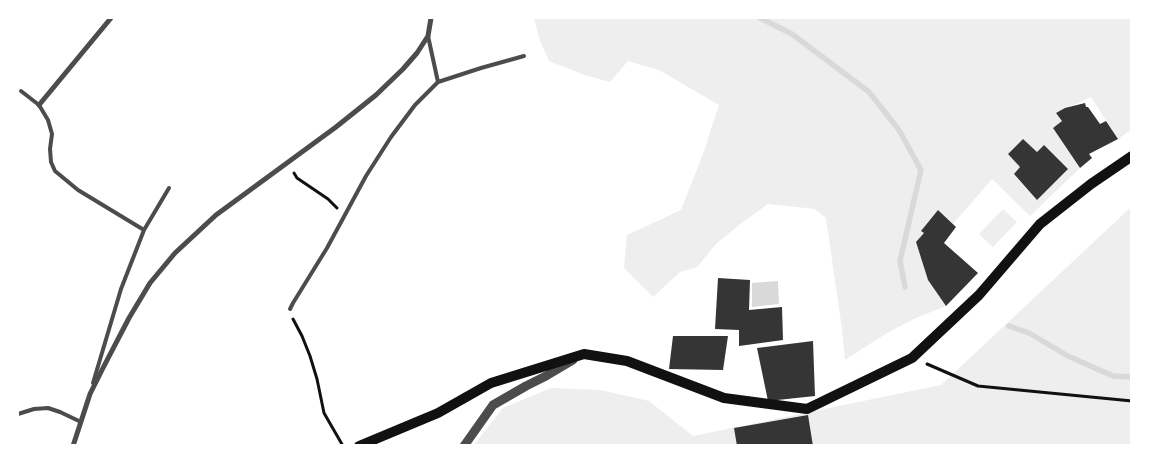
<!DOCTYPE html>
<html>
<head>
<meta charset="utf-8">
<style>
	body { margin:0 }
	#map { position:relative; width:1149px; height:463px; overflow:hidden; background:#fff; font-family:"IBM Plex Sans",sans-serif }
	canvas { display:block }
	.frame { position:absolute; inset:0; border:19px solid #fff; pointer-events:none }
</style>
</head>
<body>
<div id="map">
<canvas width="1149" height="463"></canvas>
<div class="frame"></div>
</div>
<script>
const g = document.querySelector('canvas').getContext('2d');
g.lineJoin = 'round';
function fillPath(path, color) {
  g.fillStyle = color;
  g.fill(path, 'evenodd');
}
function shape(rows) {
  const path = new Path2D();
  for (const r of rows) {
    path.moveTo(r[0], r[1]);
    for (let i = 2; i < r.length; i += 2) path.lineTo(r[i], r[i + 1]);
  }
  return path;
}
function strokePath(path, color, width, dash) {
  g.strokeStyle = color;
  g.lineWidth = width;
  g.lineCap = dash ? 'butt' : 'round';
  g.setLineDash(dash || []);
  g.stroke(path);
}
fillPath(shape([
	[534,18,1131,18,1131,130,1118,139,1091,97,1056,113,1062,121,1053,128,1080,168,1030,216,992,179,953,224,938,210,921,231,924,233,916,243,928,280,946,306,916,318,887,333,845,360,842,329,826,218,815,209,768,204,743,222,717,243,697,267,680,272,653,297,624,268,627,235,681,210,703,154,719,105,659,70,628,61,610,82,585,75,549,61,539,38],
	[1023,139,1037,152,1044,145,1037,200,1014,175,1020,167,1008,154],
	[1131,208,1131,445,473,446,503,408,551,388,600,390,649,401,693,436,941,385,1129,209],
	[1003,209,1017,222,993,247,979,234]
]), '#eee');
fillPath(shape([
	[778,281,779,304,752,307,752,283]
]), '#d9d9d9');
strokePath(shape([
	[760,18,792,34,869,92,899,130,921,170,900,261,905,287],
	[1009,326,1029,333,1068,356,1113,376,1132,377]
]), '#d9d9d9', 5.5);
fillPath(shape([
	[1085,103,1086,107,1088,107,1100,124,1106,121,1118,139,1089,154,1092,158,1080,168,1053,128,1062,121,1056,113,1065,108],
	[1023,139,1037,152,1044,145,1068,169,1037,200,1014,174,1020,167,1008,154],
	[938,210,956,227,944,243,978,273,946,306,928,280,916,242,924,233,921,231],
	[718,278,750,280,749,310,782,307,783,340,739,346,739,330,715,329],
	[673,336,728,336,723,370,669,369],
	[813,341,815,396,768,401,757,348],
	[808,415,813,446,737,446,734,428]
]), '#353535');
strokePath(shape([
	[294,173,297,178,328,199,337,208],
	[293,319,302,336,310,356,317,379,324,413,343,446],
	[927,364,978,386,1132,401]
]), '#111', 3);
strokePath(shape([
	[428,36,438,82],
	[21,91,39,105,48,120,52,134,50,149,51,162,55,171,78,190,144,230],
	[290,309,293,303,327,248,366,176,391,137,415,105,438,82,481,68,524,56],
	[93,383,121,289,144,230,169,188],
	[18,414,34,409,48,408,60,412,81,422]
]), '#4c4c4c', 4);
strokePath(shape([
	[39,105,111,18],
	[73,446,90,394,103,368,129,318,150,283,175,253,216,215,336,127,376,95,403,69,417,53,428,36,431,18]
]), '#4c4c4c', 5);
strokePath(shape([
	[464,446,493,405,526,386,546,376,573,360]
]), '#4c4c4c', 9);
strokePath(shape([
	[359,446,438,413,491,383,584,354,627,361,724,398,807,409,912,358,979,295,1040,224,1091,184,1132,156]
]), '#111', 10);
</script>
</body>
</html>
